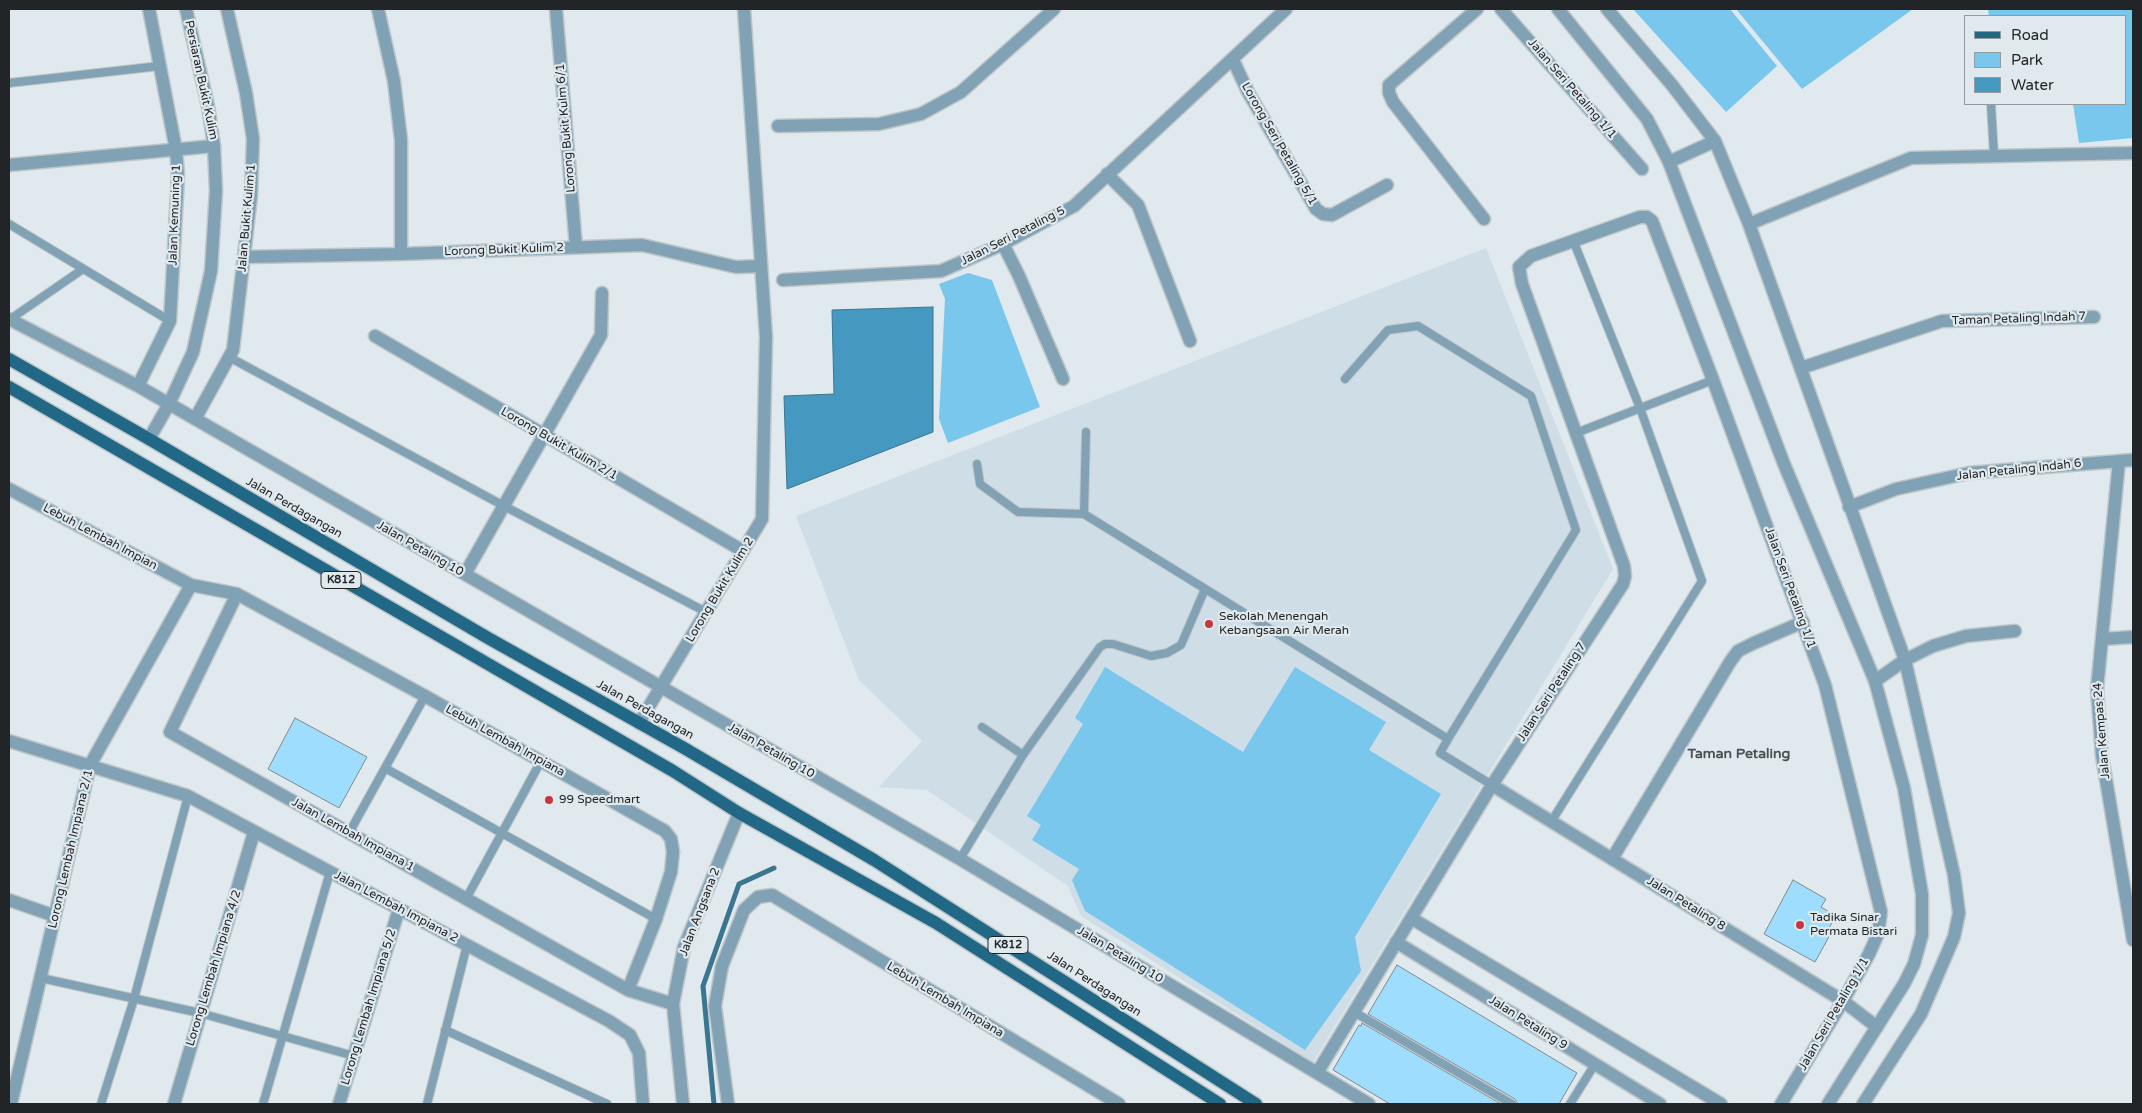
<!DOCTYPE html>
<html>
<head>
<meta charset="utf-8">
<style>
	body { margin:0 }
	#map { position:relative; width:2142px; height:1113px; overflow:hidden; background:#e0e9ed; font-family:"Varela Round",sans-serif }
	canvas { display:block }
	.frame { position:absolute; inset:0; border:10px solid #222527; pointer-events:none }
	.legend { position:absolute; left:1964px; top:15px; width:162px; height:90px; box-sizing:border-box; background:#e0e9ed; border:1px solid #949b9e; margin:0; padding:6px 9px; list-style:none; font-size:15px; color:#222527 }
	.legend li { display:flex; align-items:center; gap:10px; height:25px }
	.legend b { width:25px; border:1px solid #949b9e }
</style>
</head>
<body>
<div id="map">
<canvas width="2142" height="1113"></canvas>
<div class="frame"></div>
<ul class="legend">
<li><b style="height:6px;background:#216786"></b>Road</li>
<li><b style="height:14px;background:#7ac7ed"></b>Park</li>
<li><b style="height:14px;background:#4598bf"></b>Water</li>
</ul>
</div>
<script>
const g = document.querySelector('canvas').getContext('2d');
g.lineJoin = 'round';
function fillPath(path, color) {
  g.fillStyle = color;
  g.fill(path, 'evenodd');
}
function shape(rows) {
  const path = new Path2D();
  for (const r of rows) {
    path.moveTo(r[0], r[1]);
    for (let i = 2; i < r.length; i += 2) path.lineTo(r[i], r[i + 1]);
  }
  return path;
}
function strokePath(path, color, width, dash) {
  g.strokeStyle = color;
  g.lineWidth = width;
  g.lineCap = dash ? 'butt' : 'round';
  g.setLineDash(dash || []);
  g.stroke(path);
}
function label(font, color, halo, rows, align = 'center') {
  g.font = font + ' "Varela Round",sans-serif';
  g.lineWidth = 4.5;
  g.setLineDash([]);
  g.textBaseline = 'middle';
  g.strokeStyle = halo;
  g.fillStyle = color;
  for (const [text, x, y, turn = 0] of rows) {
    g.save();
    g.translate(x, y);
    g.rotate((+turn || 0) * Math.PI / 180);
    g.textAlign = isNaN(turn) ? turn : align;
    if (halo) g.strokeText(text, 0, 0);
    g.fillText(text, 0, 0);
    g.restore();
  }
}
fillPath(shape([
	[1486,248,1613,569,1313,1062,1081,916,1068,886,927,790,879,787,922,741,859,680,796,516]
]), '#cedde6');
fillPath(shape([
	[1633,9,1730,9,1777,66,1726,112],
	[1736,9,1913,9,1802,89],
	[1988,9,2133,9,2133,138,2079,143,2073,104,2126,104,2126,16,1989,16],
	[968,273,992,280,1040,407,948,443,939,419,945,299,939,284],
	[1105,667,1243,752,1295,667,1386,722,1369,750,1441,794,1355,937,1361,971,1305,1050,1085,911,1072,880,1079,869,1032,840,1041,825,1027,816,1083,724,1075,718]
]), '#7ac7ed');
const water = shape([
	[933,307,933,432,787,489,784,396,834,394,832,310,933,307]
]);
fillPath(water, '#4598bf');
strokePath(water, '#3a7691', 1);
strokePath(shape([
	[714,1104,703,986,739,884,774,868]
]), '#3a7691', 5);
const building = shape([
	[295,718,367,757,339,808,268,769,295,718],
	[1793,880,1826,899,1821,907,1836,916,1826,933,1830,935,1815,962,1764,934,1793,880],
	[1397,965,1577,1073,1559,1104,1518,1104,1515,1099,1368,1014,1397,965],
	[1362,1023,1501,1104,1390,1104,1333,1070,1359,1025,1361,1026,1362,1023]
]);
fillPath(building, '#9eddfe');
strokePath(building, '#82898d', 1);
const service = shape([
	[9,83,160,66],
	[1991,104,1994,156],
	[9,224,170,321],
	[9,320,83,269],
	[229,357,504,506,706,612],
	[1345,379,1388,330,1418,326,1531,396,1576,530,1448,739],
	[1576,433,1713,380],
	[977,464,980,484,1018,512,1084,514,1448,739,1440,753,1492,785],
	[1084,514,1086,432],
	[982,727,1023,755],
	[385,768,656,919],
	[1551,822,1702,581,1640,408,1573,240],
	[349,833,425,696],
	[960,859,1023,755,1100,647,1105,644,1113,644,1151,656,1167,653,1181,645,1205,589],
	[466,899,541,761],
	[41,978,200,1013,354,1056],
	[1354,1012,1512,1104],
	[445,1030,607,1104],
	[101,1104,134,999,188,796],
	[263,1104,330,872],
	[427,1104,467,945],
	[1570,1104,1595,1064]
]);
const minor = shape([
	[378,9,394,81,401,140,401,254],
	[556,9,576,247],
	[1477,9,1389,85,1389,93,1393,102,1484,219],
	[1501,9,1642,169],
	[1607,9,1672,85,1715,141,1749,224,1905,660,1954,875,1959,913,1954,937,1921,1014,1863,1104],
	[1233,60,1248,92,1316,209,1323,214,1332,215,1387,185],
	[778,126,879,124,921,114,961,92,1054,9],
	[1669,162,1715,141],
	[9,165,214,146],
	[1107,174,1138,205,1190,341],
	[1749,224,1911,158,2133,153],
	[1003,244,1019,276,1063,379],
	[244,257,401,254,642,245,736,267,761,266],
	[783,280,941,271,1003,244,1074,206,1286,9],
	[9,319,138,386,960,859,1369,1104],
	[375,336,743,551],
	[1801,368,1942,321,2094,317],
	[138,386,170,321,178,175,176,150,149,9],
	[195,419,233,350,251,196,253,139,246,93,227,9],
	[2119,461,2097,689,2102,756,2133,940],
	[9,489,191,585,237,594,425,696,665,831,671,839,673,852,671,872,656,919,628,990],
	[1849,507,1896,489,1969,473,2133,460],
	[465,574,601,335,602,293],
	[237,594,170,732,628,990,673,1004],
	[2102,639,2133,637],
	[1875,681,1905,660,1933,646,1966,636,2015,631],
	[639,723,762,519,766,337,744,9],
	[9,741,188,796,609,1021,630,1035,639,1053,643,1104],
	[1492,785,1843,1001,1877,1027],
	[1612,859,1730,662,1738,651,1754,643,1803,622],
	[9,900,55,916],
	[1411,918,1721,1104],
	[1396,942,1660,1104],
	[1317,1073,1492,785,1623,584,1625,576,1624,566,1522,284,1519,267,1531,256,1640,217,1647,217,1652,221,1713,380,1825,685,1881,912,1878,934,1869,954,1843,1001,1781,1104],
	[11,1104,90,765,191,585],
	[174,1104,254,832],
	[339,1104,399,909],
	[683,1104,673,1004,684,947,739,813],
	[728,1104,715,1006,722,966,744,910,758,897,772,895,1119,1104]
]);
const tertiary = shape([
	[1558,9,1647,119,1669,162,1784,464,1875,681,1904,788,1922,894,1922,935,1914,964,1904,984,1828,1104],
	[149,439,169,404,193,352,211,271,216,191,214,146,208,106,186,9]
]);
const primary = shape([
	[9,359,149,439,488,638,684,748,874,860,1256,1104],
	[9,387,673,771,739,813,936,923,1220,1104]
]);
strokePath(service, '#bec6c9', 10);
strokePath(minor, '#bec6c9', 15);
strokePath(tertiary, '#bec6c9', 15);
strokePath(primary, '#bec6c9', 15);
strokePath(service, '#81a2b4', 8);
strokePath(minor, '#81a2b4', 12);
strokePath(tertiary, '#81a2b4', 12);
strokePath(primary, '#216786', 12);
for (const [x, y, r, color] of [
	[1209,624,5,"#c73742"],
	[549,800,5,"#c73742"],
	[1800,925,5,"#c73742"]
]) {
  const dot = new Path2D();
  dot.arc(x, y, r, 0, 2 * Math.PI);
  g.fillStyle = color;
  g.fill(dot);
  strokePath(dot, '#e0e9ed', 2);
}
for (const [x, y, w] of [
	[341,580,40],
	[1008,945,40]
]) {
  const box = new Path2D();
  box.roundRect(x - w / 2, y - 8.5, w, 17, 4);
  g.fillStyle = '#e0e9ed';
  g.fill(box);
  strokePath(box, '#222527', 1);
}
label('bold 11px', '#222527', null, [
	["K812",341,580],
	["K812",1008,945]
]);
label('12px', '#222527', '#e0e9ed', [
	["Persiaran Bukit Kulim",201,80,78],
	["Jalan Seri Petaling 1/1",1572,89,49],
	["Lorong Bukit Kulm 6/1",566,128,-95],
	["Lorong Seri Petaling 5/1",1279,144,60],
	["Jalan Kemuning 1",175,215,-88],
	["Jalan Bukit Kulim 1",247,218,-85],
	["Jalan Seri Petaling 5",1013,236,-27],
	["Lorong Bukit Kulim 2",504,250,-2],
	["Taman Petaling Indah 7",2019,319,-2],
	["Lorong Bukit Kulim 2/1",559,444,30],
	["Jalan Petaling Indah 6",2019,470,-6],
	["Jalan Perdagangan",294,508,30],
	["Lebuh Lembah Impian",100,537,28],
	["Jalan Petaling 10",420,549,30],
	["Jalan Seri Petaling 1/1",1790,588,70],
	["Lorong Bukit Kulim 2",720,590,-59],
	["Jalan Seri Petaling 7",1552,692,-57],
	["Jalan Perdagangan",645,710,29],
	["Jalan Kempas 24",2102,731,-95],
	["Lebuh Lembah Impiana",505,741,29],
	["Jalan Petaling 10",771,751,30],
	["Jalan Lembah Impiana 1",353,835,29],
	["Lorong Lembah Impiana 2/1",71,849,-77],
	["Jalan Petaling 8",1686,904,32],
	["Jalan Lembah Impiana 2",396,907,28],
	["Jalan Angsana 2",700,912,-69],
	["Jalan Petaling 10",1120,955,31],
	["Lorong Lembah Impiana 4/2",214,968,-73],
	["Jalan Perdagangan",1094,984,33],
	["Lebuh Lembah Impiana",945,1000,31],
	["Lorong Lembah Impiana 5/2",369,1007,-73],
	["Jalan Seri Petaling 1/1",1834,1014,-60],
	["Jalan Petaling 9",1528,1023,32]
]);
label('12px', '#222527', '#e0e9ed', [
	["Sekolah Menengah",1219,617],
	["Kebangsaan Air Merah",1219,631],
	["99 Speedmart",559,800],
	["Tadika Sinar",1810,918],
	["Permata Bistari",1810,932]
], 'left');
label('bold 14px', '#4a5155', '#e0e9ed', [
	["Taman Petaling",1739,754]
]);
</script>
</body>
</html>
